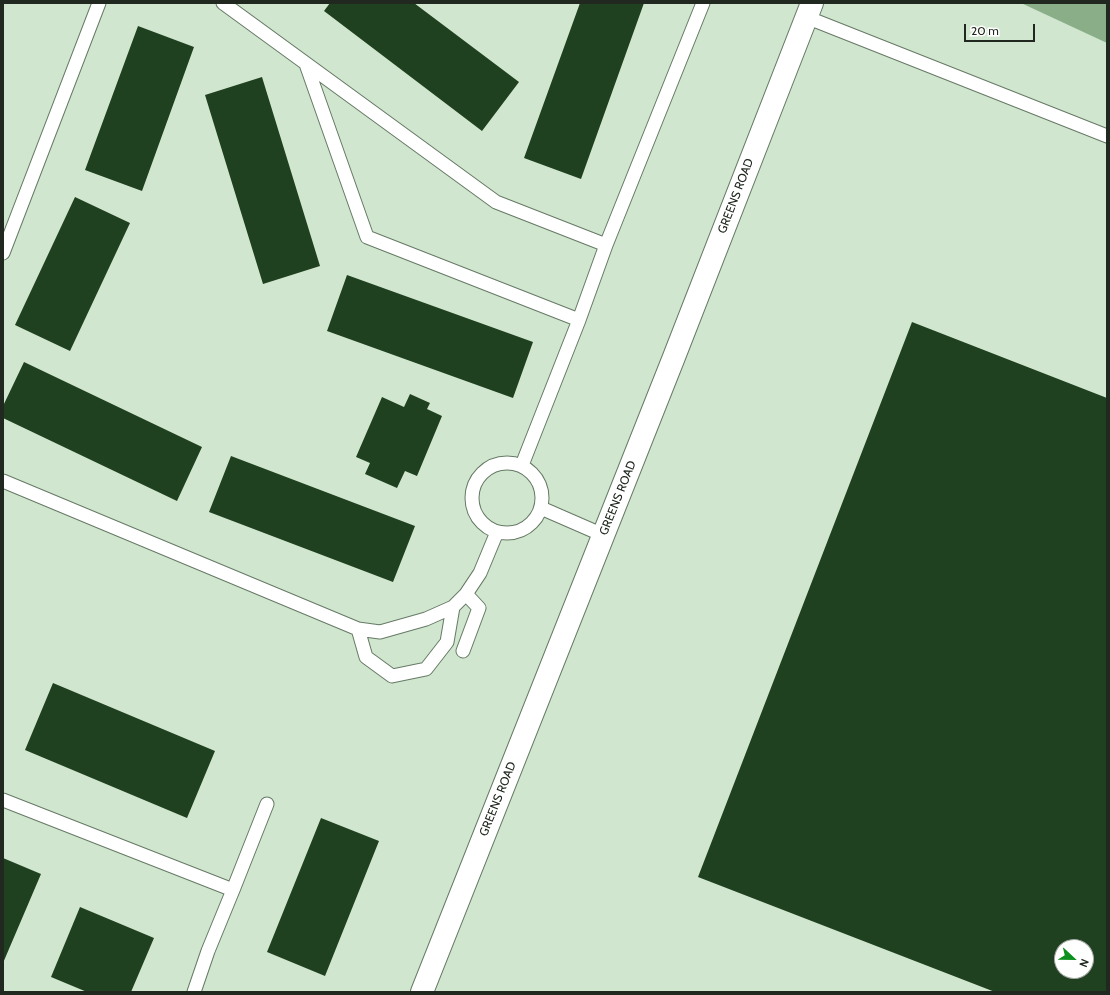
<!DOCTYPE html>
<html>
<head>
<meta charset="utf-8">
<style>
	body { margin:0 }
	#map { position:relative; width:1110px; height:995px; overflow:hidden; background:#d0e6cf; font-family:Cabin,sans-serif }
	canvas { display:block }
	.frame { position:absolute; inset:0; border:4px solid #20281f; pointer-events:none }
	.north { position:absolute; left:1054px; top:939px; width:40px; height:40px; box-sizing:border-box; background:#fff; border:1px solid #a6a9a5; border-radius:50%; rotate:112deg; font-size:11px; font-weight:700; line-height:16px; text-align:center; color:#20281f }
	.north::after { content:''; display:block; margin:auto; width:14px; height:18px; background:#0d8f1e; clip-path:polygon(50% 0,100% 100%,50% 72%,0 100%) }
	.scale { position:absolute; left:964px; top:24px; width:71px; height:18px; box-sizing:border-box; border:2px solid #20281f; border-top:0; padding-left:5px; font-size:12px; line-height:14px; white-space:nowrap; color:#20281f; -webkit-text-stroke:3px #fff; paint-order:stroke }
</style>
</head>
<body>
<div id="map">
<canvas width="1110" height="995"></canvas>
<div class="frame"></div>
<div class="north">N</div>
<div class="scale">20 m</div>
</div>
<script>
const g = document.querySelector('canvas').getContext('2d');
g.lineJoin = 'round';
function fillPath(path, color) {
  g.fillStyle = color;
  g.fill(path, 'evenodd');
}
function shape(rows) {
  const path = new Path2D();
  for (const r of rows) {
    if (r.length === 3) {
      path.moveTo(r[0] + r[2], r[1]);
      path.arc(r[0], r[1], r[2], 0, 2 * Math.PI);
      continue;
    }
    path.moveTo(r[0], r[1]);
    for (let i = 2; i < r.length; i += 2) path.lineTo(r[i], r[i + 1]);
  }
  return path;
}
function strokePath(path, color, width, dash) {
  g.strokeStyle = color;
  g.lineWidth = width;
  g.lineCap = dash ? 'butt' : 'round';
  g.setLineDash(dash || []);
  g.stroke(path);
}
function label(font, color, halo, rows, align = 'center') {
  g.font = font + ' Cabin,sans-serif';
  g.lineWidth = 4;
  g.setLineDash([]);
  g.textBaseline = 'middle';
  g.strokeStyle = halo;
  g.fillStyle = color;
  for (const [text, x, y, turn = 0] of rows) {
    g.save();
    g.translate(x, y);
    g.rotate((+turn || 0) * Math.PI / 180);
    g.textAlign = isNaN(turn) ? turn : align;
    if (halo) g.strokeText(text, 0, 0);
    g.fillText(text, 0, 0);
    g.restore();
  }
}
fillPath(shape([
	[1021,3,1107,3,1107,43]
]), '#8aaf88');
fillPath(shape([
	[330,3,414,3,519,82,482,131,324,11],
	[580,3,644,3,581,179,524,158],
	[138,26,194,47,142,191,85,170],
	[262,77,320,266,263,284,205,95],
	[75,197,130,223,70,351,15,325],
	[347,275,533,342,513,398,327,331],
	[912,322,1107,398,1107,992,995,992,698,877],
	[1062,947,1086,947,1086,971,1062,971],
	[24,362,202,447,177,501,3,418,3,406],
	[410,394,430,403,427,409,442,416,417,476,405,471,397,488,365,474,370,463,356,457,382,397,404,407],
	[231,456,415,526,393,582,209,512],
	[53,683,215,751,187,818,25,750],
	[321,818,379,841,325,976,267,952],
	[3,858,41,874,3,963],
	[80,907,154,938,131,992,87,992,51,977]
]), '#204120');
const lane = shape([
	[223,3,496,202,606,245],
	[806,17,1107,136],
	[306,64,367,237,579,320],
	[3,253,99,3],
	[507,498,35],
	[522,465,579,320,606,245,703,3],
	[3,481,358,629,380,632,426,619,453,607,466,594,480,573,497,532],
	[541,508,603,535],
	[358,629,366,657,392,676,426,669,447,642,453,607],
	[463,651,479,608,466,594],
	[3,800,233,890,208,951,194,992],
	[233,890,267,804]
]);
const secondary = shape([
	[422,992,674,357,812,3]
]);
strokePath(lane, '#667a65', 15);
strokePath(secondary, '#667a65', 24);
strokePath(lane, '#fff', 13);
strokePath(secondary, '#fff', 22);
label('12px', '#20281f', '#fff', [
	["GREENS ROAD",736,196,-69],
	["GREENS ROAD",618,498,-68],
	["GREENS ROAD",498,799,-68]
]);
</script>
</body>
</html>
